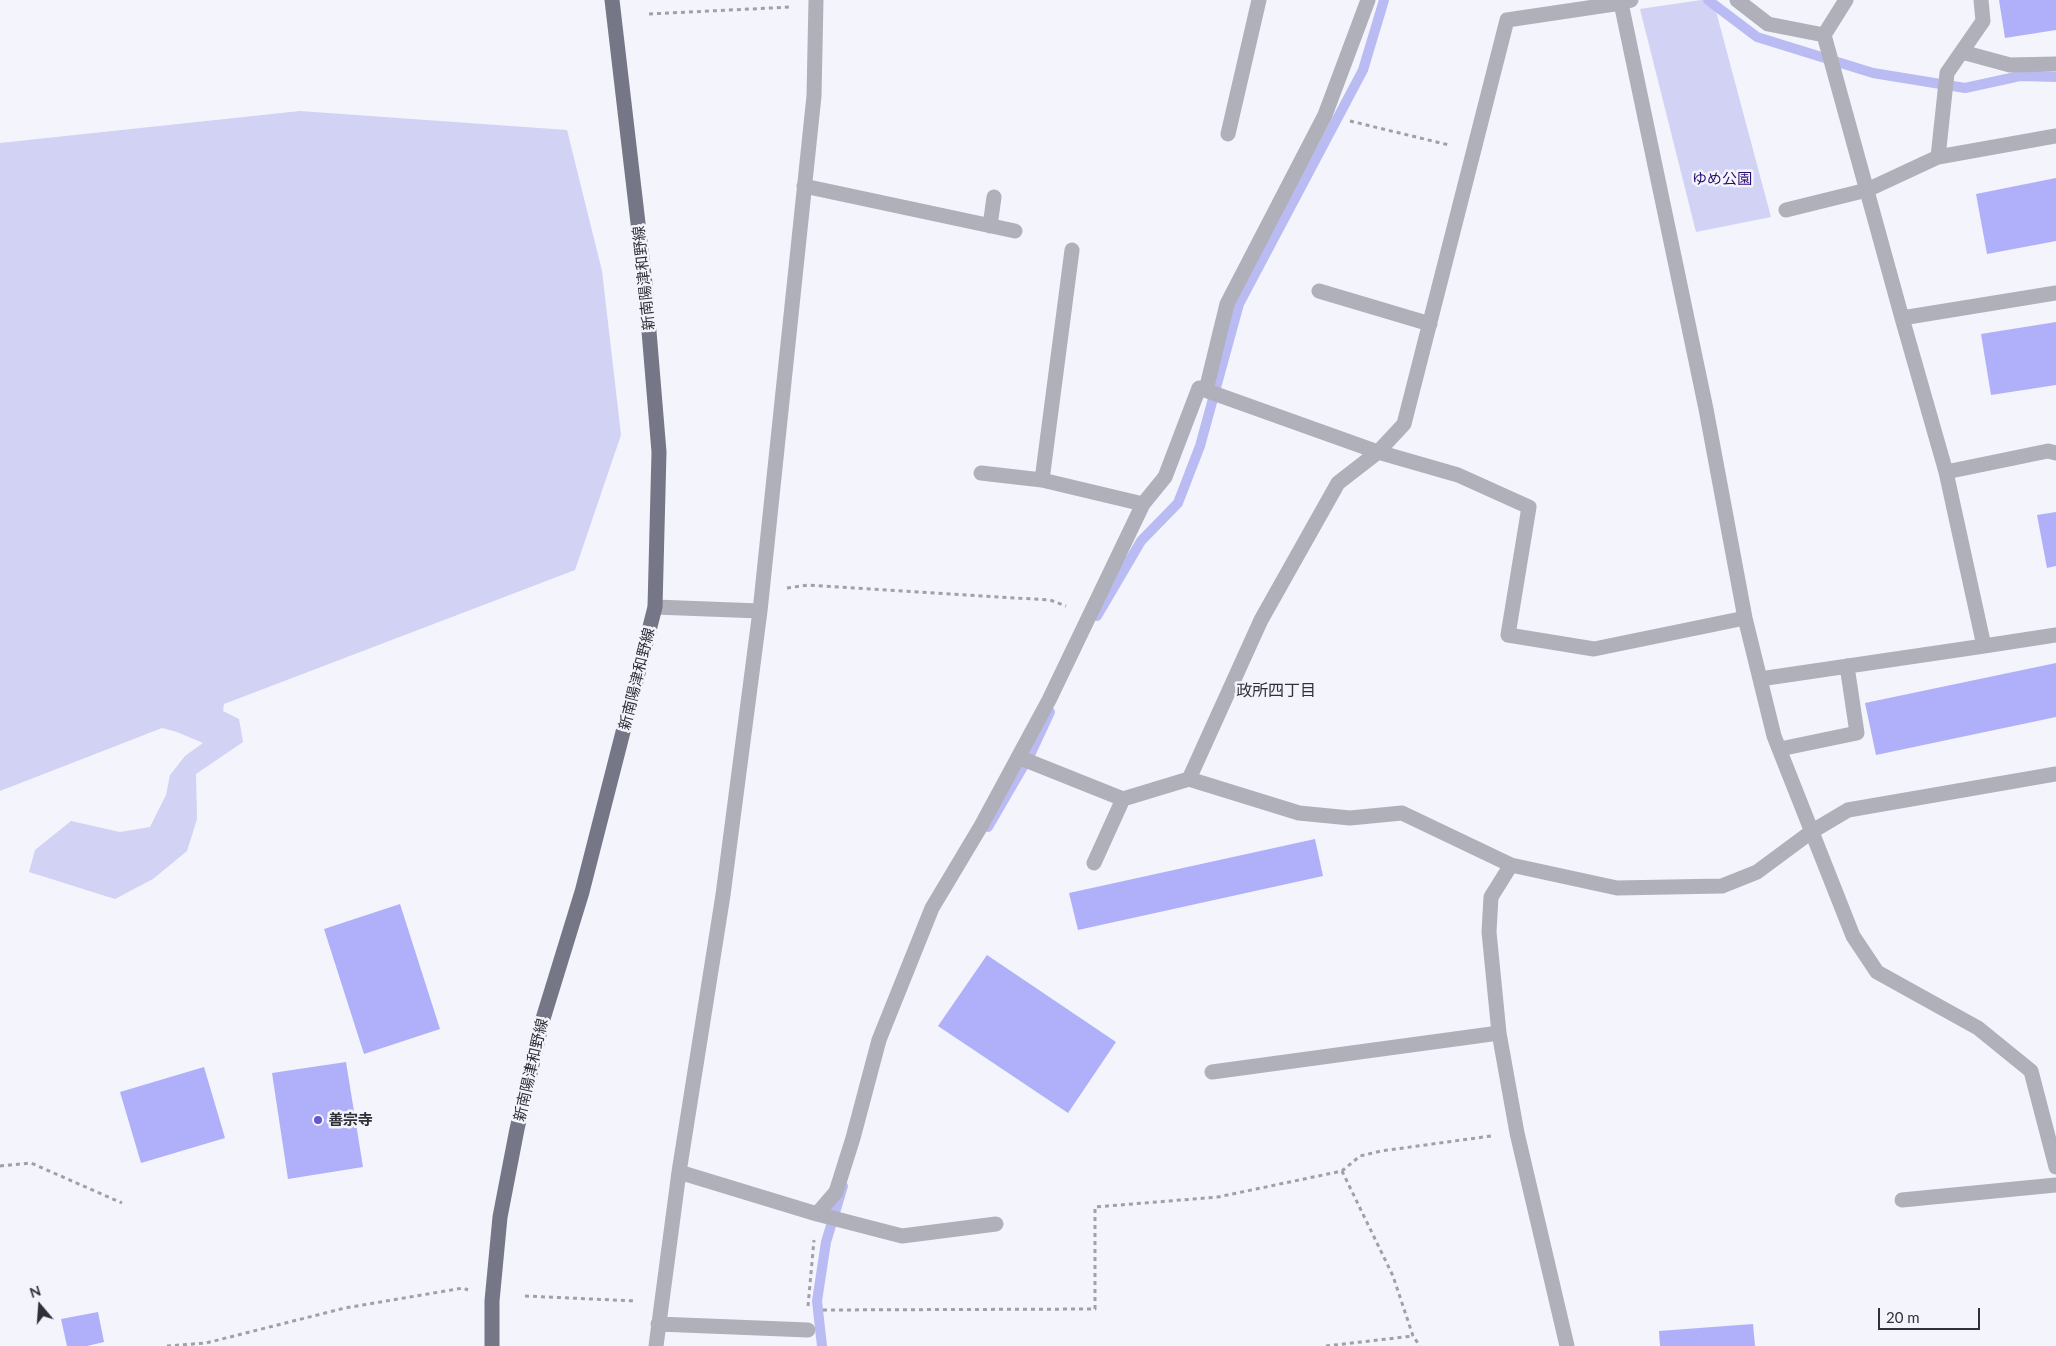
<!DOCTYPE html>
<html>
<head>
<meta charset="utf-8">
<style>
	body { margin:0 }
	#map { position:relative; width:2056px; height:1346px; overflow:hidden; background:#f3f4fc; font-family:Lato,sans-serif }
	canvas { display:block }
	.north { position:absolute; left:15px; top:1281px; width:50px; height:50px; -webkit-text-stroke:4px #f3f4fc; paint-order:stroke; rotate:342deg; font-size:14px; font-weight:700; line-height:20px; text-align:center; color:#303038 }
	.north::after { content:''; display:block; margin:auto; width:18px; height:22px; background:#303038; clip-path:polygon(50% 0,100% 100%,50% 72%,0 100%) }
	.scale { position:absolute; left:1878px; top:1308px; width:102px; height:22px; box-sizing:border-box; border:2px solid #303038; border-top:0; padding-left:6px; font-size:15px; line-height:18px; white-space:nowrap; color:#303038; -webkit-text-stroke:4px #f3f4fc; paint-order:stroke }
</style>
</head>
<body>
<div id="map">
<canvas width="2056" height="1346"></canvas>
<div class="north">N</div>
<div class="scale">20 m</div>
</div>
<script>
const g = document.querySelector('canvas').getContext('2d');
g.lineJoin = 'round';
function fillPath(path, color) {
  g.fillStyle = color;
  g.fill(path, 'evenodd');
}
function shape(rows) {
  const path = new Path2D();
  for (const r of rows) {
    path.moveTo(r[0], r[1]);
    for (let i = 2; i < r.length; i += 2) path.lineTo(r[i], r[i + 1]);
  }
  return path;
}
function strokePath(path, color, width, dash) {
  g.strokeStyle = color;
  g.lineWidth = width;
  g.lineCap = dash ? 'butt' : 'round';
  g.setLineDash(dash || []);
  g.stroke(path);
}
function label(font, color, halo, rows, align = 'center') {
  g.font = font + ' Lato,"Noto Sans JP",sans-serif';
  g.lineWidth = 5;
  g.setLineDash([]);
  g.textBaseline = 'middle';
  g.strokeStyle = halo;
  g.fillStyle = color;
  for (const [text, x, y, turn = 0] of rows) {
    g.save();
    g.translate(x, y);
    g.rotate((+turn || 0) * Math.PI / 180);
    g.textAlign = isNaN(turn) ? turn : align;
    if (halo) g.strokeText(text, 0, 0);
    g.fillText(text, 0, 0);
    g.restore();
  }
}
fillPath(shape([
	[1701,0,1713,0,1771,217,1696,232,1640,9],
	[300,111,567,130,602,271,621,435,575,570,224,704,223,711,239,719,243,742,196,774,197,819,187,851,153,879,115,899,29,872,35,850,71,821,120,832,150,827,166,795,170,775,185,756,203,743,177,732,162,728,0,791,0,143]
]), '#d1d2f4');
strokePath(shape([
	[1708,0,1757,37,1873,73,1965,88,2020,76,2056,77],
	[1097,616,1141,541,1178,503,1200,446,1239,304,1363,70,1384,0],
	[988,827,1031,753,1050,712],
	[822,1346,817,1301,826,1242,843,1186]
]), '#babbf2', 10);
fillPath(shape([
	[1999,0,2056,0,2056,30,2005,38],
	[2056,178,2056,241,1987,254,1976,194],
	[2056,322,2056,385,1991,395,1981,334],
	[2056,512,2056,566,2047,568,2037,515],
	[2056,663,2056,717,1876,755,1865,703],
	[1315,839,1323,876,1078,930,1069,893],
	[400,904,440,1029,364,1054,324,929],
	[987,955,1116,1042,1068,1113,938,1026],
	[346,1062,363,1167,288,1179,272,1073],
	[204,1067,225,1138,141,1163,120,1092],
	[98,1312,104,1342,87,1346,67,1346,61,1319],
	[1753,1324,1755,1346,1660,1346,1659,1331]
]), '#afb0f9');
strokePath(shape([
	[649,14,791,7],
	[1350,121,1449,145],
	[787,588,808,585,999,597,1050,600,1066,606],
	[0,1166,31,1163,122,1203],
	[1342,1171,1393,1276,1413,1336,1420,1346],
	[525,1296,636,1301],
	[808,1306,814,1240],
	[823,1310,1095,1309,1095,1207,1218,1197,1342,1171,1360,1156,1381,1151,1491,1136],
	[167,1346,206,1343,345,1308,463,1288,468,1290],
	[1326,1346,1413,1336]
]), '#9fa0a8', 3, [4, 4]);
strokePath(shape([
	[1737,0,1768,24,1824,35,1846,0],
	[1621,3,1706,409,1745,618,1774,736,1853,936,1877,972,1978,1028,2031,1071,2056,1167],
	[1824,35,1902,318,1946,472,1984,646,2056,635],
	[1962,52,2010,65,2056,64],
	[1228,134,1259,0],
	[1938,157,1947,73,1983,21,1981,0],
	[804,186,1015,231],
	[1786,210,1867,190,1938,157,2056,136],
	[990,226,994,197],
	[1072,250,1042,480,1143,504,1165,477,1199,388,1378,452,1404,424,1507,20,1621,3,1631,0],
	[1319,291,1430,324],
	[1902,318,2056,293],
	[1206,390,1227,304,1325,115,1368,0],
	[1946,472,2048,451,2056,453],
	[981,473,1042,480],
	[655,607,760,611],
	[1745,618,1594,649,1508,635,1529,507,1458,475,1378,452,1338,483,1261,620,1189,779,1299,813,1350,818,1402,813,1511,865,1617,888,1722,886,1757,872,1811,832,1848,810,2056,774],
	[1760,679,1984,646],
	[1780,749,1857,733,1847,666],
	[1018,757,1123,799,1189,779],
	[1094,863,1123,799],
	[1511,865,1491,897,1489,932,1499,1033,1517,1133,1567,1346],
	[1212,1072,1499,1033],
	[679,1172,817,1214,902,1236,996,1224],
	[1902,1200,2056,1185],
	[817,1214,836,1192,853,1138,879,1040,932,908,981,826,1049,700,1143,504],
	[658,1324,808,1330],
	[656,1346,679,1172,723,895,760,611,814,96,816,0]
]), '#afb0b9', 15);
strokePath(shape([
	[492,1346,492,1301,500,1217,517,1129,542,1022,582,892,655,607,659,452,645,283,612,0]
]), '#767786', 15);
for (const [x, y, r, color] of [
	[318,1120,5,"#6457d0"]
]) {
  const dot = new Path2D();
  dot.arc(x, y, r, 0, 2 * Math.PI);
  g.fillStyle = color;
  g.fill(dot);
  strokePath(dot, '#f3f4fc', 2);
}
label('15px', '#290b75', '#f3f4fc', [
	["ゆめ公園",1722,179]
]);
label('15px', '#303038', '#f3f4fc', [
	["新南陽津和野線",644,278,-96],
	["新南陽津和野線",637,679,-76],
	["新南陽津和野線",531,1070,-77]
]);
label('bold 15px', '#303038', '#f3f4fc', [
	["善宗寺",328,1120]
], 'left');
label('16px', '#303038', '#f3f4fc', [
	["政所四丁目",1276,691]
]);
</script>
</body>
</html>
